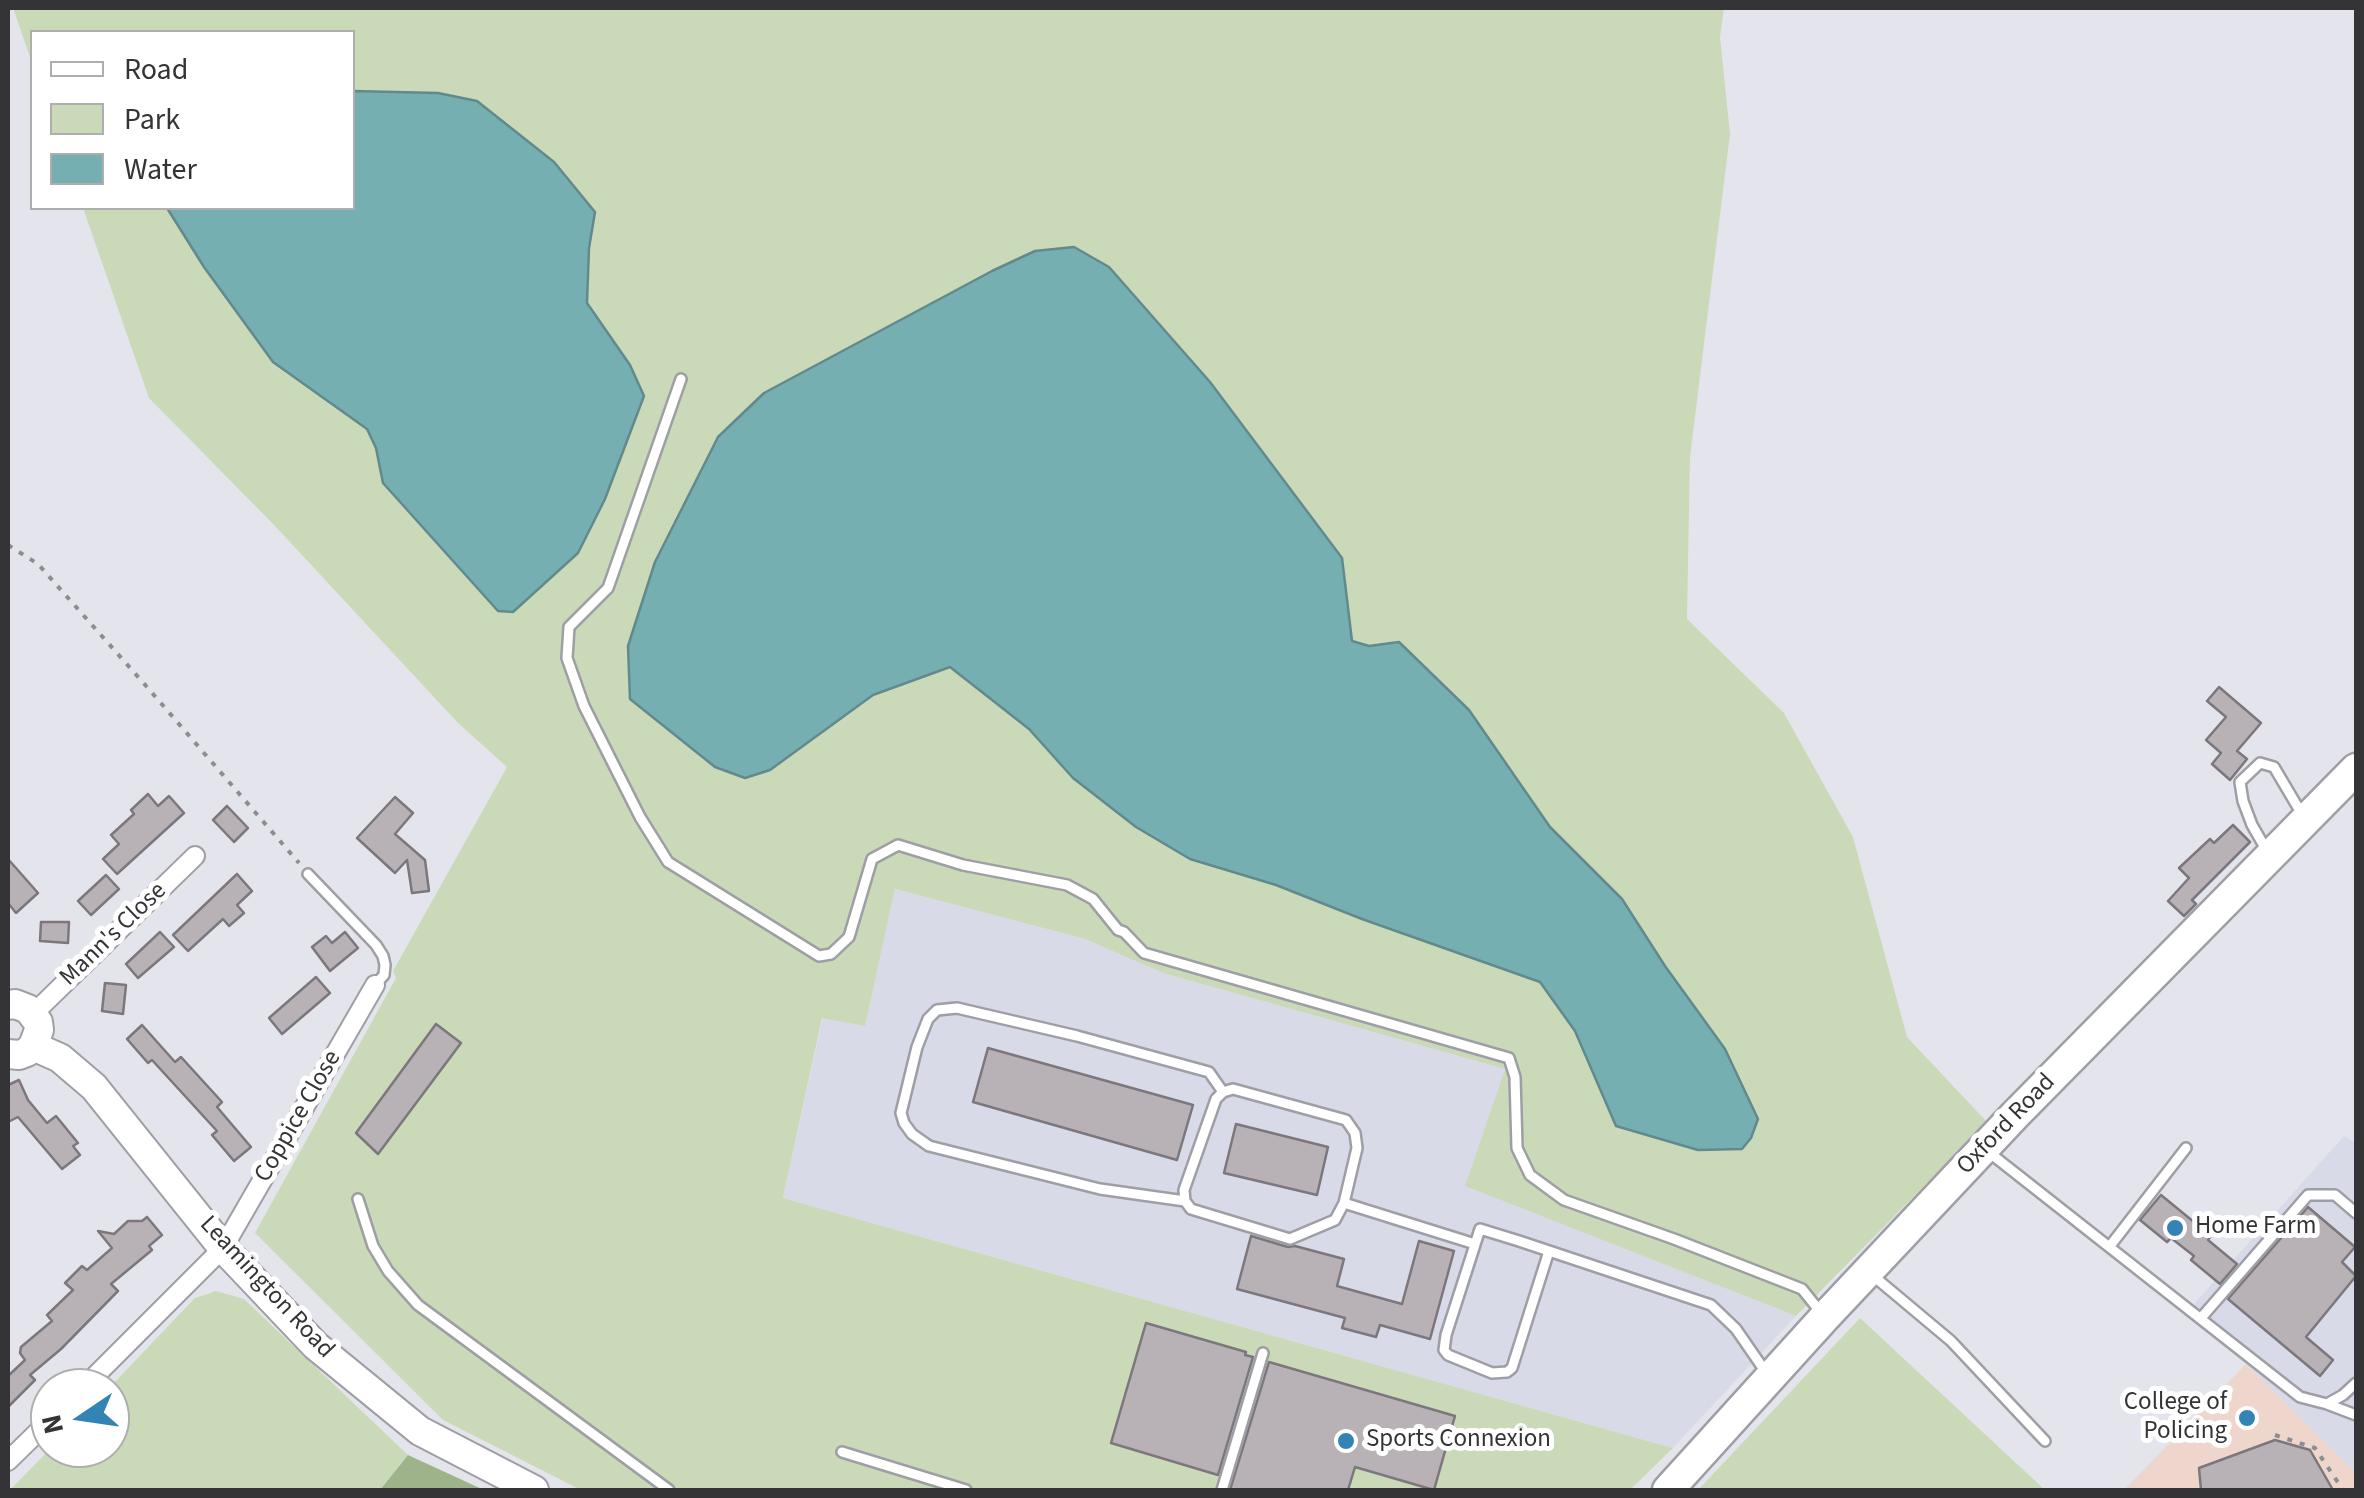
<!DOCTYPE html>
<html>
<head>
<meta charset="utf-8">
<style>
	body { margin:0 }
	#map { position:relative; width:2364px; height:1498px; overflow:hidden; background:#e4e5ec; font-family:"Source Sans 3",sans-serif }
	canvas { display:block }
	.frame { position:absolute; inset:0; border:10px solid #343437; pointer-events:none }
	.legend { position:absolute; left:30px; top:30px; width:325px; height:180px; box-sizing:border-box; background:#fff; border:2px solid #aeaeaf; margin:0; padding:12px 18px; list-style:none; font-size:30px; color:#343437 }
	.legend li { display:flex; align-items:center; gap:20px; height:50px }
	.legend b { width:50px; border:2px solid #aeaeaf }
	.north { position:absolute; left:30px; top:1368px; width:100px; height:100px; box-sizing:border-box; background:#fff; border:2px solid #aeaeaf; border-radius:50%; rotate:257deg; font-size:28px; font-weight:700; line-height:40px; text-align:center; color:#343437 }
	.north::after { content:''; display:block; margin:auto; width:35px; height:45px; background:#3483b5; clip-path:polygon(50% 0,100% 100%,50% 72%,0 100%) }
</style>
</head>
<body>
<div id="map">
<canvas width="2364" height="1498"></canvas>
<div class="frame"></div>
<ul class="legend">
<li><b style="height:12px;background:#fff"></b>Road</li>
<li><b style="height:28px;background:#cadab9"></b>Park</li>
<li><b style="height:28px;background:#76afb2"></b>Water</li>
</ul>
<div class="north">N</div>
</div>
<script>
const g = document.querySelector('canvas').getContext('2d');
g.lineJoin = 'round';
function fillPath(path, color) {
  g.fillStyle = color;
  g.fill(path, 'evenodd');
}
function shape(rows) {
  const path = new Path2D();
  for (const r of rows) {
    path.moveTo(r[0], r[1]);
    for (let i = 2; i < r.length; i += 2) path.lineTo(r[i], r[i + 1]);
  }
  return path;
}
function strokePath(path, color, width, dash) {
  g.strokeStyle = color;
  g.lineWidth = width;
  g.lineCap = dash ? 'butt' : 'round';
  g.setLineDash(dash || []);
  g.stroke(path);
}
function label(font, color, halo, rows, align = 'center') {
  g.font = font + ' "Source Sans 3",sans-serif';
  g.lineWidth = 10;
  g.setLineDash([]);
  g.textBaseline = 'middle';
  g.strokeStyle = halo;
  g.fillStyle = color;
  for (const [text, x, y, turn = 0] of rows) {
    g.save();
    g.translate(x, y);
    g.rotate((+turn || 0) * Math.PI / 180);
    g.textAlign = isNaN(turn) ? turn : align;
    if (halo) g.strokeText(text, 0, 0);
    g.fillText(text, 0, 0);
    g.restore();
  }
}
fillPath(shape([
	[895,889,1085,939,1163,973,1505,1069,1466,1186,1796,1316,1673,1448,783,1198,823,1017,865,1025],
	[2344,1136,2356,1143,2356,1473,2246,1364,2184,1315]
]), '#d9dae8');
fillPath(shape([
	[2246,1364,2356,1473,2356,1490,2124,1490]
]), '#eed6cd');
fillPath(shape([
	[13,8,1724,8,1720,37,1730,134,1690,457,1687,619,1784,713,1853,837,1907,1037,1987,1122,1796,1316,1465,1186,1505,1069,1163,973,1085,939,895,889,865,1026,822,1018,783,1198,1673,1448,1630,1490,581,1490,443,1420,255,1233,396,978,393,971,507,767,458,723,275,526,149,398,83,208,352,208,352,32,32,32,32,63],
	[216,1291,244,1299,408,1455,380,1490,10,1490,51,1448,110,1448,109,1388,195,1298],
	[1860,1318,2045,1490,1698,1490]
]), '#cadab9');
fillPath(shape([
	[408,1455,484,1490,380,1490]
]), '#9fb38b');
const water = shape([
	[353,91,438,93,477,101,554,162,595,212,589,248,587,303,630,365,644,396,605,499,578,553,513,612,498,611,383,483,376,448,367,429,273,362,204,267,167,208,352,208,353,91],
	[1074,247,1109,267,1210,382,1342,558,1352,641,1369,646,1399,642,1469,710,1550,827,1622,899,1665,966,1725,1049,1758,1119,1751,1138,1742,1149,1698,1150,1616,1126,1575,1031,1540,982,1362,919,1276,885,1190,859,1136,827,1073,778,1029,729,950,667,873,695,770,770,745,778,715,767,630,699,628,646,655,562,718,437,764,393,992,271,1035,251,1074,247]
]);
fillPath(water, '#76afb2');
strokePath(water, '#628a8d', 2.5);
const building = shape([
	[2219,687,2261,723,2237,751,2247,759,2230,780,2212,764,2221,753,2206,740,2226,717,2207,701,2219,687],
	[148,794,158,806,169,796,184,813,117,874,103,859,119,844,111,835,134,814,131,810,148,794],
	[395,797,413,813,395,834,425,860,429,891,412,893,407,860,395,873,357,838,395,797],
	[227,806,248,828,234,842,213,820,227,806],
	[2233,825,2250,842,2192,900,2196,904,2184,916,2168,901,2189,878,2179,868,2210,839,2214,843,2233,825],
	[8,859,38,893,16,913,8,903,8,859],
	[237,874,252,891,237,905,244,913,229,926,223,919,188,951,173,935,237,874],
	[106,875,119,889,91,915,78,901,106,875],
	[41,922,69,922,68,943,40,941,41,922],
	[160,932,174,947,138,978,126,964,160,932],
	[345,932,358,948,330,971,312,947,326,936,332,943,345,932],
	[316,977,330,993,282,1034,269,1018,316,977],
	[105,983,126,985,123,1014,102,1011,105,983],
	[436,1024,461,1043,378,1154,356,1133,436,1024],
	[142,1025,175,1062,181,1057,222,1102,217,1107,251,1147,234,1161,212,1135,217,1131,152,1060,148,1063,127,1039,142,1025],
	[988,1048,1193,1105,1177,1160,973,1102,988,1048],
	[19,1080,28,1100,47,1123,56,1116,78,1143,73,1146,80,1155,62,1169,18,1117,8,1122,8,1085,19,1080],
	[1236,1124,1328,1147,1317,1195,1224,1173,1236,1124],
	[2161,1195,2211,1236,2208,1240,2237,1264,2220,1284,2191,1260,2194,1256,2171,1238,2167,1242,2140,1220,2161,1195],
	[2308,1207,2355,1247,2342,1262,2356,1276,2306,1337,2333,1360,2320,1376,2228,1299,2308,1207],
	[147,1217,162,1235,149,1246,152,1250,111,1284,118,1291,61,1349,30,1375,35,1380,8,1407,8,1376,25,1360,20,1353,21,1347,52,1321,47,1315,73,1290,65,1283,82,1266,87,1270,112,1248,98,1231,114,1234,128,1221,142,1221,147,1217],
	[1251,1236,1288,1247,1295,1246,1344,1259,1337,1286,1402,1304,1419,1241,1454,1251,1430,1339,1380,1325,1376,1337,1342,1328,1345,1318,1237,1289,1251,1236],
	[1146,1323,1246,1352,1245,1355,1253,1357,1218,1475,1111,1443,1146,1323],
	[1269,1362,1455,1416,1434,1490,1355,1467,1348,1490,1230,1490,1269,1362],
	[2275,1440,2310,1450,2333,1490,2201,1490,2199,1468,2275,1440]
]);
fillPath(building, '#b8b2b7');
strokePath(building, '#7c777c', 2.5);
const service = shape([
	[681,379,608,588,569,627,567,658,584,706,640,817,668,862,819,956,831,954,849,937,872,859,898,845,963,865,1067,885,1093,899,1118,930,1124,932,1144,953,1509,1058,1515,1077,1517,1148,1530,1175,1564,1200,1674,1239,1802,1289,1823,1315],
	[2267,851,2252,825,2243,801,2240,782,2260,763,2274,767,2303,816],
	[308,874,376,945,383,956,385,965,384,975,375,985],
	[1986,1150,2300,1397,2327,1404,2343,1395,2356,1383],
	[358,1199,373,1246,388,1271,418,1305,669,1490],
	[1185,1201,1100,1189,929,1146,912,1134,904,1123,901,1113,917,1047,928,1019,937,1010,957,1008,1077,1036,1209,1072,1223,1092],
	[1344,1203,1335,1220,1290,1239,1191,1209,1185,1201,1184,1190,1216,1099,1223,1092,1233,1089,1346,1120,1355,1133,1357,1148,1344,1203,1475,1244],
	[2110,1246,2186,1148],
	[1549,1251,1512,1368,1507,1372,1492,1373,1448,1355,1444,1350,1446,1335,1480,1229,1519,1241,1711,1305,1736,1329,1765,1371],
	[1871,1274,1951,1341,2045,1441],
	[2201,1318,2308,1195,2335,1195,2356,1213],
	[2327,1404,2356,1415],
	[842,1452,966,1490],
	[1222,1490,1263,1353]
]);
const minor = shape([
	[33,1014,195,856],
	[83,1388,223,1248,375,985],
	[8,1461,50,1420]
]);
const primary = shape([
	[8,1005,15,1004,28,1009,38,1022,39,1030,33,1046,27,1052,19,1055,8,1054],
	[33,1046,60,1058,94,1087,223,1248,316,1346,420,1431,534,1490]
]);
const trunk = shape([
	[1668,1490,1825,1317,2015,1115,2356,769]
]);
strokePath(service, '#9e9ea5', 14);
strokePath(minor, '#9e9ea5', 22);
strokePath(primary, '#9e9ea5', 32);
strokePath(trunk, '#9e9ea5', 35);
strokePath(shape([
	[8,545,38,564,147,687,299,863],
	[2275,1435,2315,1448,2343,1490]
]), '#8c8d92', 4, [5, 8]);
strokePath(service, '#fff', 9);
strokePath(minor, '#fff', 18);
strokePath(primary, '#fff', 28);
strokePath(trunk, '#fff', 30);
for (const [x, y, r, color] of [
	[2175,1228,10,"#3483b5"],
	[2247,1418,10,"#3483b5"],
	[1346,1441,10,"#3483b5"]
]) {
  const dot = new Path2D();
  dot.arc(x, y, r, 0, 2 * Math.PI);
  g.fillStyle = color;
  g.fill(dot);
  strokePath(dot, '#fff', 4);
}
label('25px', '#343437', '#fff', [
	["Mann's Close",114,935,-44],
	["Coppice Close",299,1117,-60],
	["Oxford Road",2007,1125,-46],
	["Leamington Road",266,1288,47]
]);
label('25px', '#343437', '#fff', [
	["Home Farm",2195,1228],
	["College of",2227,1404,"right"],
	["Policing",2227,1433,"right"],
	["Sports Connexion",1366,1441]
], 'left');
</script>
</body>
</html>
